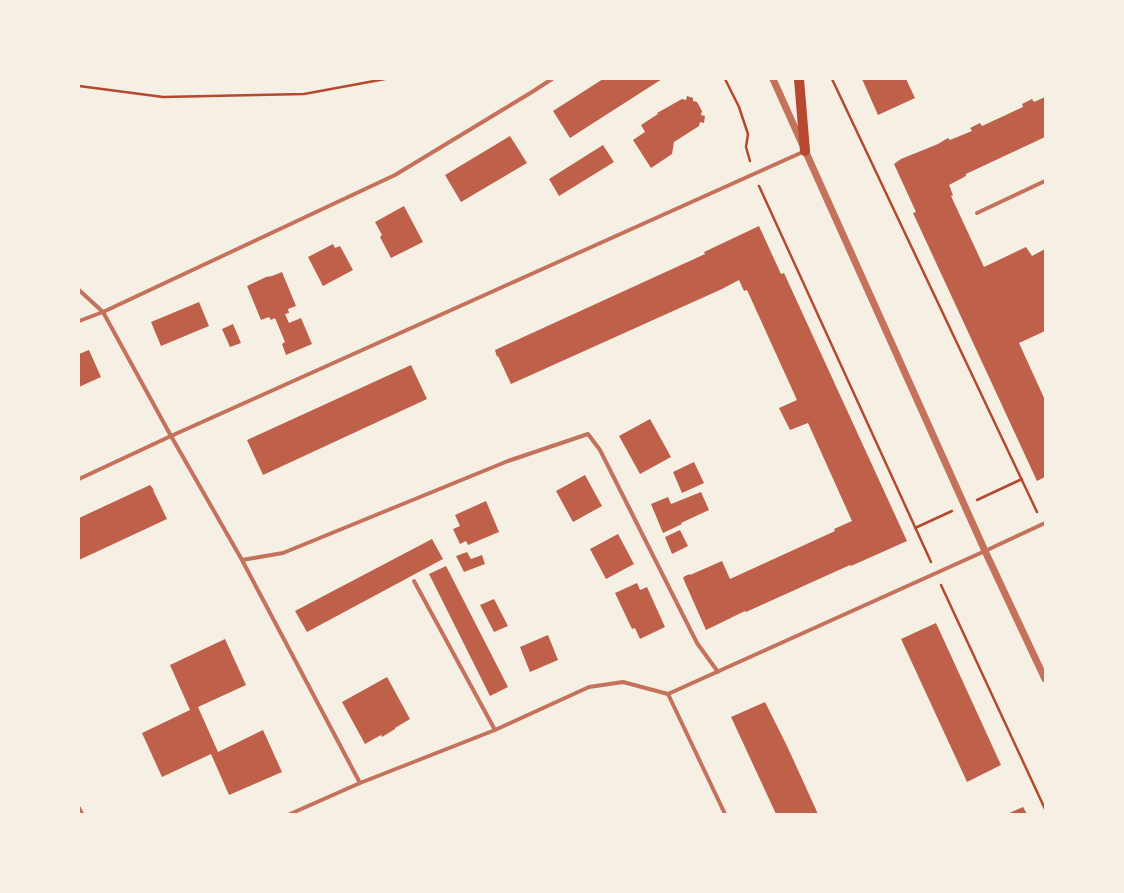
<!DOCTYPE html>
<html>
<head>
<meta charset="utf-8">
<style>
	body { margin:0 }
	#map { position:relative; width:1124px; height:893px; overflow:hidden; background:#f6efe4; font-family:"Noto Sans",sans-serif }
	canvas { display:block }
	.frame { position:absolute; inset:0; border:80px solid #f6efe4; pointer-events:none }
</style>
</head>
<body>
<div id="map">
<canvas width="1124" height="893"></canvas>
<div class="frame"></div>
</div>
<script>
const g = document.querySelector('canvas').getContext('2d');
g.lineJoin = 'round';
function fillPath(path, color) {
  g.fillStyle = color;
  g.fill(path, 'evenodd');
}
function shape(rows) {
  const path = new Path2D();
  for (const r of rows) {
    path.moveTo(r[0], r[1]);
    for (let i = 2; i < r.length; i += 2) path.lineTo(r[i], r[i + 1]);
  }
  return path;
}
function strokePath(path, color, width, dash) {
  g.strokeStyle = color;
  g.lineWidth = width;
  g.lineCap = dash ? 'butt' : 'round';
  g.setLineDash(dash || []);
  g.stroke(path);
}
fillPath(shape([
	[603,79,662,79,570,138,553,111],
	[862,79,906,79,915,98,878,115],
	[687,96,693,98,693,101,697,102,702,111,701,115,705,116,704,123,700,122,699,126,674,142,672,154,651,168,633,140,645,132,641,125,658,114,657,113,682,99,686,100],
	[1045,97,1045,137,966,174,966,176,949,185,953,195,951,196,984,267,1026,247,1032,256,1045,249,1045,331,1019,343,1045,400,1045,477,1037,481,913,213,916,212,894,164,901,159,938,144,948,138,950,140,972,131,970,128,980,123,982,126,1023,107,1022,104,1032,99,1034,102],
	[510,136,527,163,461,202,445,175],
	[603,145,614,162,559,196,549,179],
	[404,206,423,242,391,258,380,237,382,235,375,222],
	[759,226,781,274,784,273,907,541,851,566,850,565,746,612,745,611,706,630,683,578,685,576,690,574,690,575,722,561,730,579,835,531,834,529,852,521,808,423,790,430,779,408,797,400,747,290,744,291,739,280,722,289,511,384,498,356,497,357,495,350,705,254,704,252],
	[333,244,335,248,340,246,353,270,323,286,308,257],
	[282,272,296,306,288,309,289,313,285,314,289,323,301,318,312,344,286,355,282,344,285,342,275,318,271,320,269,317,261,320,247,286,266,277,272,276],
	[199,302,209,326,161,346,151,322],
	[233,324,241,343,230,347,222,329],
	[89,350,101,377,79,387,79,354],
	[411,365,427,399,263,475,247,440],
	[650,419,671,457,640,474,619,436],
	[694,462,704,483,682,493,673,472],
	[585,475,602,506,573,522,556,491],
	[150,485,154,490,153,490,167,519,79,560,79,518],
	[701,492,709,510,681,523,682,524,663,533,651,504,668,497,671,504],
	[486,501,499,532,468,545,466,541,460,544,453,529,460,526,455,515],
	[680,530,688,546,672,554,665,537],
	[618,534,634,564,606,579,590,549],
	[432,539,443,559,307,632,295,611],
	[467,552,471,559,482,555,485,564,464,572,456,556],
	[446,566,508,687,490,696,429,574],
	[637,583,640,590,647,587,665,627,640,639,635,628,632,629,615,593],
	[494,599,508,626,494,632,480,605],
	[936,623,1001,765,967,782,901,639],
	[548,635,558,660,530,672,520,647],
	[225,639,246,685,198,707,218,752,263,730,282,772,229,795,211,754,162,777,142,733,190,710,170,665],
	[387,677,410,719,395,728,395,729,382,737,381,735,365,744,342,702],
	[765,702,787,746,818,814,776,814,731,717],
	[1023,807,1027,814,1007,814]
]), '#bf614a');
strokePath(shape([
	[725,79,739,107,748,134,746,147,750,161],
	[832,79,1037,512],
	[79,86,163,97,304,94,385,79],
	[759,186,931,562],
	[977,500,1022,479],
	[915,528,952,511],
	[941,585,1045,809]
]), '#b5482f', 2.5);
strokePath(shape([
	[977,213,1045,181],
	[79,290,103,312,171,436,242,560,360,783],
	[79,321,103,312,395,175,532,92,552,79],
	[79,479,171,436,805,151],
	[242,560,283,553,508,461,588,434,600,450,697,643,718,672],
	[414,581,495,730],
	[668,694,725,814],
	[79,808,82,814],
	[290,814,360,783,495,730,589,687,623,682,668,694,985,551,1045,523]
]), '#c5725c', 4);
strokePath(shape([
	[773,79,985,551,1045,679]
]), '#c5725c', 7);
strokePath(shape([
	[799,79,805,151]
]), '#b5482f', 10);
</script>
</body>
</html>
